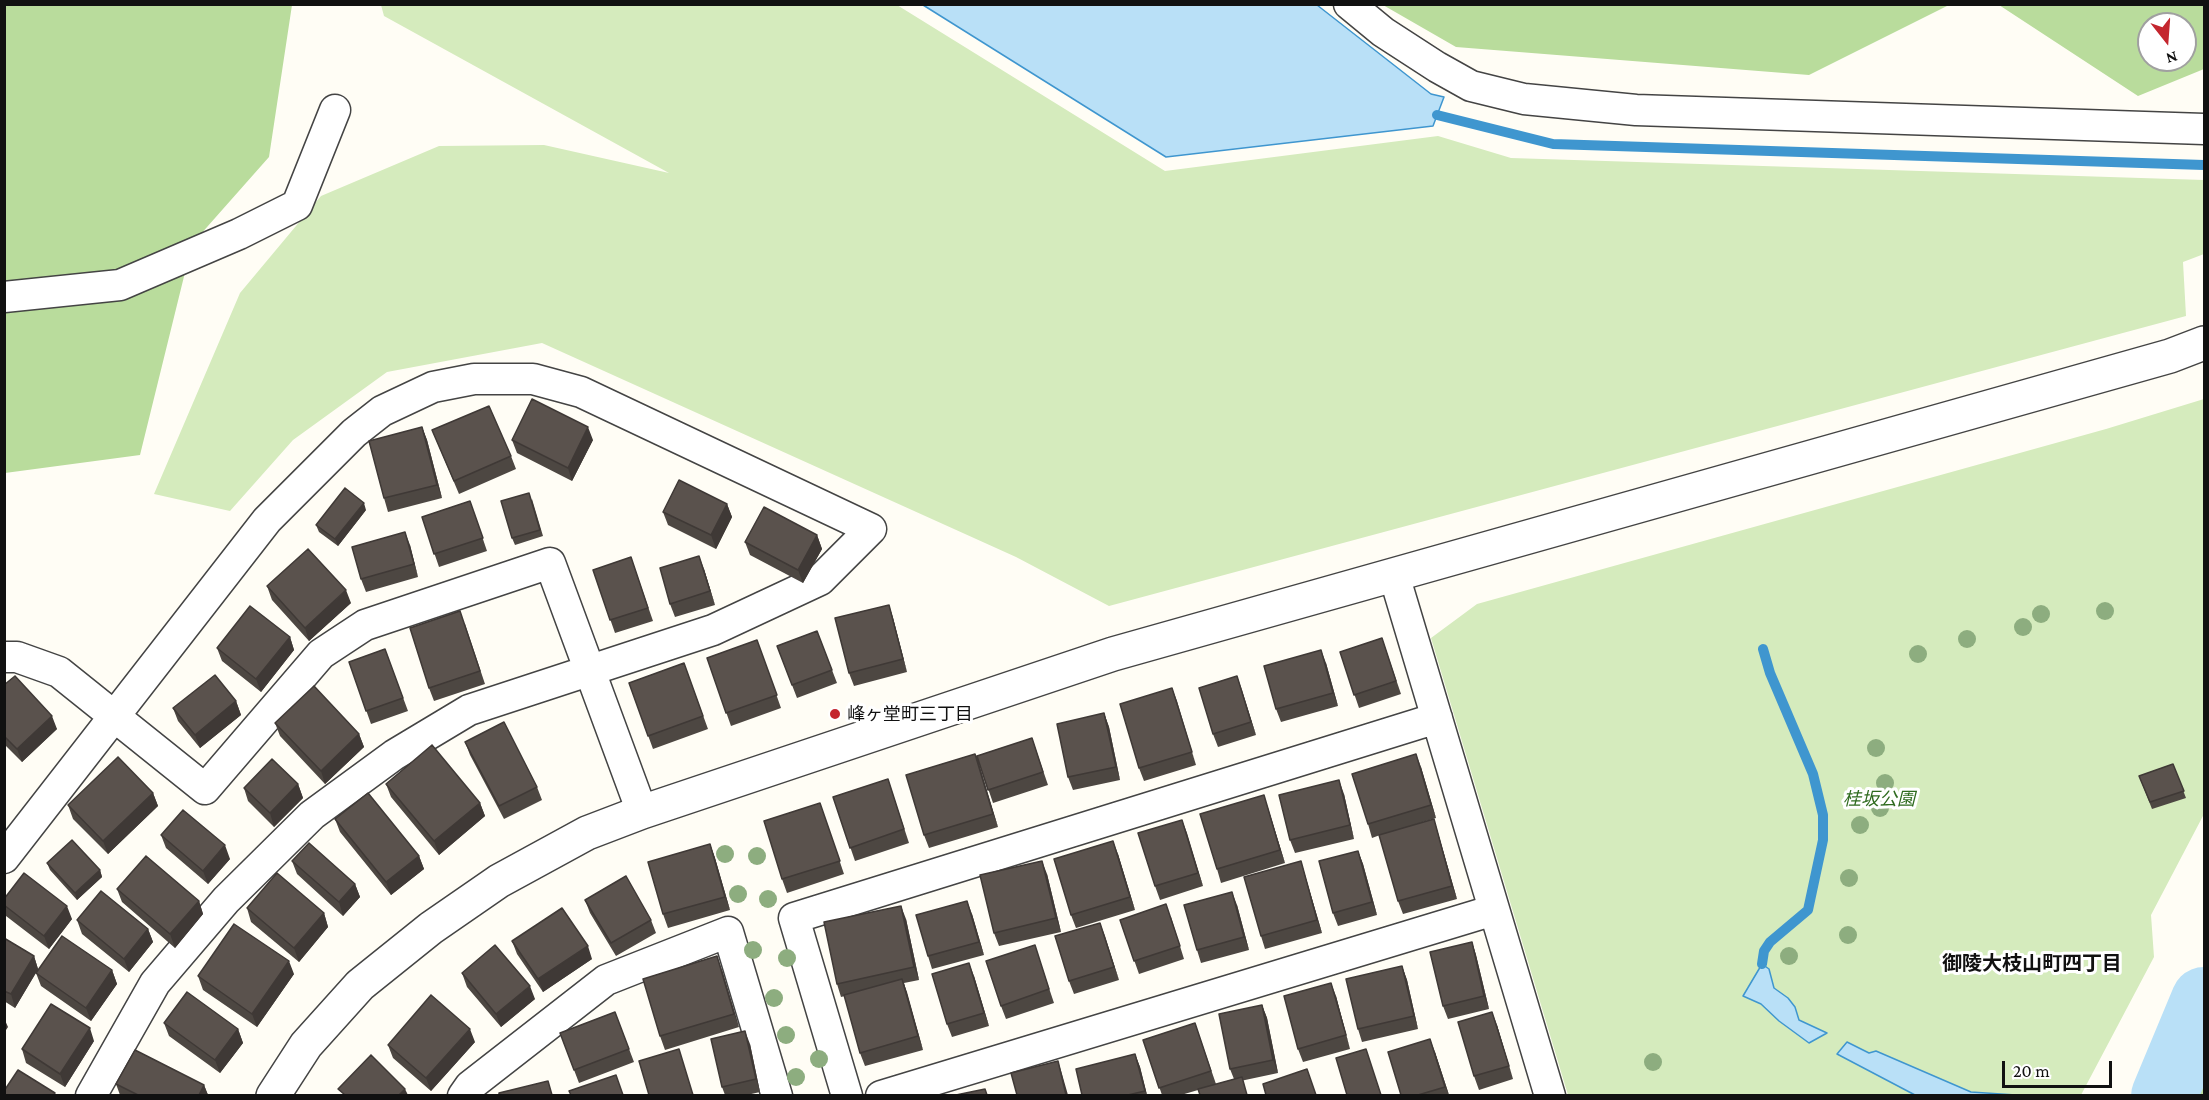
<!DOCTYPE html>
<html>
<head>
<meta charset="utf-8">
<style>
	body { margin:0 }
	#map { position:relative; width:2209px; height:1100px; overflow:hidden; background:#fffdf5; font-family:"Crimson Pro",serif }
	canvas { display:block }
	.frame { position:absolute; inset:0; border:6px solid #111; pointer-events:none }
	.north { position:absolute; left:2137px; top:12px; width:60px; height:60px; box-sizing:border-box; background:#fff; border:2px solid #a0a0a0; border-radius:50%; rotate:163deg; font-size:16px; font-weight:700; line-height:24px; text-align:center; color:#111 }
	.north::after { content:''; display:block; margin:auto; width:21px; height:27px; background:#c4262e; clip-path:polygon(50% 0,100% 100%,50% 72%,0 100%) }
	.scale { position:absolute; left:2002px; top:1061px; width:110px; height:27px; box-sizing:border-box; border:3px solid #111; border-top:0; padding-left:8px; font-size:18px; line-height:21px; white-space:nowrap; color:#111; -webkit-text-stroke:4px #fff; paint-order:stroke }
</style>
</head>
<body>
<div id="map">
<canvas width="2209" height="1100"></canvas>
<div class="frame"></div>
<div class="north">N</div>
<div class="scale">20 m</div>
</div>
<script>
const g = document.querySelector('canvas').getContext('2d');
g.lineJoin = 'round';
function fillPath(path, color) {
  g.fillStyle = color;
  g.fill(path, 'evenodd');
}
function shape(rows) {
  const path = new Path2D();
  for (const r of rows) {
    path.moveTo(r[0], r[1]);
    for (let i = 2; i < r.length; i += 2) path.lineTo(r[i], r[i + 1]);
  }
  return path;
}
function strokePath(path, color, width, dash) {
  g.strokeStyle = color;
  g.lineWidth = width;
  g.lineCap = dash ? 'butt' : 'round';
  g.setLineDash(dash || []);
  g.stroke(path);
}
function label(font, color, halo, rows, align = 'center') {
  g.font = font + ' "Crimson Pro","Noto Sans JP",serif';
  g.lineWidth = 6;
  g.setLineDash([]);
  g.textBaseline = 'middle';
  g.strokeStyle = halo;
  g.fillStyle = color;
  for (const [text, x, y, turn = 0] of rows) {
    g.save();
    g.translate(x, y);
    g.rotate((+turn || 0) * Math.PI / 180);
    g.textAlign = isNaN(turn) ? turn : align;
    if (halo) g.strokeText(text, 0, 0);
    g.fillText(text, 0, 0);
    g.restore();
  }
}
fillPath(shape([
	[381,5,897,5,1165,171,1438,136,1511,158,2204,180,2204,254,2183,262,2186,316,1109,606,1016,557,542,343,387,372,293,440,230,511,154,494,240,293,321,196,439,146,544,145,669,173,384,16],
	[2204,399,2204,814,2151,915,2154,957,2081,1095,1568,1095,1431,638,1477,604,2106,429]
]), '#d5ebbd');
fillPath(shape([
	[4,5,292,5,269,157,192,244,140,455,5,473],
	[1383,5,1949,4,1949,5,1809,75,1456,47],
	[1999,5,2204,5,2204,69,2138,96],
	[2149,24,2185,24,2185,60,2149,60],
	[2204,1034,2204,1095,2177,1095,2189,1069]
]), '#b9dc9c');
const water = shape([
	[923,5,1317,5,1431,94,1444,97,1433,126,1166,157,923,5],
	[1762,964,1769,969,1774,988,1788,998,1795,1007,1799,1020,1827,1033,1809,1043,1779,1021,1761,1004,1743,996,1762,964],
	[1847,1042,1869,1053,1876,1051,1971,1092,2016,1095,1915,1095,1837,1054,1847,1042]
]);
fillPath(water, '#b9e0f7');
strokePath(water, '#3f96cf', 1.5);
strokePath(shape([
	[1437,115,1553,144,2204,165],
	[1762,964,1764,951,1770,942,1808,910,1823,840,1823,815,1813,774,1770,673,1763,649]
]), '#3f96cf', 10);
strokePath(shape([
	[2164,1096,2204,1000]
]), '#b9e0f7', 66);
const minor = shape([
	[1349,4,1383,32,1437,67,1471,86,1524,99,1636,110,2204,129],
	[4,297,120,285,239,234,297,205,335,110],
	[1394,575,1550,1096],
	[4,657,17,657,59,672,205,789,321,654,365,625,550,563,642,812],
	[4,858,267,520,354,433,382,411,433,387,474,379,533,379,581,392,871,529,820,580,713,630,469,710,394,755,312,815,226,900,155,983,91,1096],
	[463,1096,470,1086,606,980,728,932,777,1096],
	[847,1096,794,918,1437,718],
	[881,1096,1494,910]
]);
const tertiary = shape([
	[273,1096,306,1045,360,985,431,928,499,881,587,833,642,812,1113,654,2170,356,2204,343]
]);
strokePath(minor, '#444', 33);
strokePath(tertiary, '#444', 36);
strokePath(minor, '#fff', 30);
strokePath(tertiary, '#fff', 33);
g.fillStyle = '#8dad7f';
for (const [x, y] of [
	[2105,611],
	[2041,614],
	[2023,627],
	[1967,639],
	[1918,654],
	[1876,748],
	[1885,783],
	[1880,808],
	[1860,825],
	[725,854],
	[757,856],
	[1849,878],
	[738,894],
	[768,899],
	[1848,935],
	[753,950],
	[1789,956],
	[787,958],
	[774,998],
	[786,1035],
	[819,1059],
	[1653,1062],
	[796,1077]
]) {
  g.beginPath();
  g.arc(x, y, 9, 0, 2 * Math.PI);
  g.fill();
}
fillPath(shape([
	[422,427,427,440,442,498,388,512,384,498],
	[432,430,511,456,516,469,459,494],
	[512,440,593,440,572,481,517,453],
	[532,499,543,536,515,545,512,538],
	[470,501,487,551,439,567,422,517],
	[727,504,732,517,716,549,668,525,663,512],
	[366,510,338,546,319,532,316,525],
	[817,535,822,549,803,583,750,555,745,542],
	[410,545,418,577,366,592,361,579],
	[631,557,653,621,615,633,593,570],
	[704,569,715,605,675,617,670,604],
	[267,586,351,603,309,641,272,600],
	[889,605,893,618,907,672,854,686,849,673],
	[465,624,485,684,434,701,429,688],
	[817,631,837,683,797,698,777,646],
	[290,637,294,650,261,692,222,661,217,648],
	[1382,638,1401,694,1359,708,1340,652],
	[757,640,781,708,731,726,707,658],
	[385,649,408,711,371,724,349,662],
	[684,663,708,729,653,749,629,683],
	[1326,663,1338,706,1281,722,1276,709],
	[1237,676,1256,735,1218,747,1213,734],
	[4,685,57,729,22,762,4,744],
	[1172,688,1196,765,1144,781,1139,768],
	[236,701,241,715,200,748,178,721,173,708],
	[1104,713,1109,727,1120,780,1073,790,1068,777],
	[275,723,359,734,364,747,325,784,280,736],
	[1032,738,1048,785,993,803,977,756],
	[465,742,537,787,542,800,504,819,470,755],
	[975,754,998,827,929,848,924,835],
	[2173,764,2186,798,2152,809,2139,776],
	[1421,767,1436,818,1413,825,1434,819,1438,833,1457,899,1403,914,1398,901,1380,835,1372,838,1368,824],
	[888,779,909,843,855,861,833,797],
	[298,784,303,798,274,827,248,801,244,788],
	[386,784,480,803,485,816,439,855,391,797],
	[153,793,158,806,108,854,73,819,68,805],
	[1344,794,1354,839,1295,853,1290,840],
	[820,803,844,874,787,893,782,879],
	[1268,808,1285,863,1221,883,1217,869],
	[335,819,419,856,424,869,391,895,340,832],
	[1182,820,1203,886,1160,900,1155,886],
	[161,835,230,859,208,884,166,848],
	[710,844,715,858,730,910,668,928,663,914],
	[1358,851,1363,864,1377,915,1338,926,1333,913],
	[1118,854,1135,910,1076,928,1071,915],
	[292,861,355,884,360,897,343,916,297,874],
	[1301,861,1305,875,1322,933,1265,949,1261,936],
	[47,863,100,870,102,877,77,900,50,870],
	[1047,874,1061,932,999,946,994,933],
	[117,889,199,901,203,914,175,948,122,902],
	[4,899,72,919,49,949,6,916,4,910],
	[585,900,651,920,656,933,616,956,590,913],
	[1237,905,1249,950,1201,963,1197,950],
	[247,908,324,913,328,927,299,962,251,922],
	[972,914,984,955,932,969,928,956],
	[1171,917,1184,959,1139,974,1120,920],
	[906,919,919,980,904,983,923,1050,865,1066,860,1053,845,996,841,997,837,984],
	[77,920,148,929,153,942,129,972,82,934],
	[1100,923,1119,980,1074,994,1069,981],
	[4,938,34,956,38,969,112,970,117,984,91,1021,41,986,36,973,15,1008,4,1001],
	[512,941,592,959,543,992,517,954],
	[1472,942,1476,955,1489,1009,1448,1019,1443,1006],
	[1039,958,1054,1003,1006,1019,1001,1006],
	[1402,966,1407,980,1418,1029,1362,1042,1358,1029],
	[722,970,739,1027,665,1050,660,1036],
	[462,973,535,999,501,1027,467,987],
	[294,974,257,1027,203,990,198,976],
	[974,976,989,1026,952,1037,947,1024],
	[1336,996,1350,1049,1303,1062,1298,1049],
	[1262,1005,1267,1018,1278,1073,1198,1090,1181,1095,1162,1095,1143,1040,1195,1023,1216,1084,1234,1079,1230,1069],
	[615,1012,634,1062,579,1083,560,1033],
	[164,1023,238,1029,243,1043,220,1073,169,1036],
	[1497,1025,1513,1079,1479,1090,1474,1076],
	[94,1041,65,1087,26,1063,22,1049],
	[475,1042,431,1091,393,1058,388,1045],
	[750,1044,760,1092,747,1095,725,1095,722,1087],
	[1435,1052,1449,1095,1401,1095],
	[1135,1054,1140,1067,1147,1095,1082,1095],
	[116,1084,204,1085,208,1095,120,1095]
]), '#4d4742');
fillPath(shape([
	[422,427,427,440,442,498,437,485],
	[588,427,593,440,572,481,568,468],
	[364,503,366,510,338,546,335,539],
	[727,504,732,517,716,549,711,535],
	[405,532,410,545,418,577,414,564],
	[817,535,822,549,803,583,798,570],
	[699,556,704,569,715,605,710,591],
	[346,590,351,603,309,641,305,628],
	[889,605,893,618,907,672,903,659],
	[290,637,294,650,261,692,256,679],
	[1321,650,1326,663,1338,706,1333,693],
	[1237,676,1242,690,1256,735,1251,722],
	[1172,688,1177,701,1196,765,1192,752],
	[236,701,241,715,200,748,195,735],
	[1104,713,1109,727,1120,780,1116,767],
	[52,716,57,729,22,762,17,749],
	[359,734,364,747,325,784,321,771],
	[975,754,980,767,998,827,993,814],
	[1416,754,1421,767,1436,818,1431,805],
	[1339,780,1344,794,1354,839,1350,825],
	[298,784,303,798,274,827,270,813],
	[153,793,158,806,108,854,103,841],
	[1264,795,1268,808,1285,863,1280,850],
	[480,803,485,816,439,855,434,841],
	[1434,819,1438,833,1457,899,1452,886],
	[1182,820,1187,833,1203,886,1198,873],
	[1113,841,1118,854,1135,910,1130,897],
	[710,844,715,858,730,910,725,897],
	[225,845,230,859,208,884,203,871],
	[1358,851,1363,864,1377,915,1372,902],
	[419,856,424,869,391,895,386,882],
	[1042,861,1047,874,1061,932,1056,918],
	[1301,861,1305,875,1322,933,1317,920],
	[100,870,102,877,77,900,75,893],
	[355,884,360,897,343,916,339,902],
	[1232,892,1237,905,1249,950,1244,937],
	[199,901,203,914,175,948,170,934],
	[967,901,972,914,984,955,979,942],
	[67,906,72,919,49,949,44,936],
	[901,906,906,919,919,980,914,967],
	[324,913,328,927,299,962,294,948],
	[1100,923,1105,936,1119,980,1114,967],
	[148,929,153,942,129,972,124,959],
	[1472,942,1476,955,1489,1009,1484,996],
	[588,946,592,959,543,992,538,979],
	[34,956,38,969,15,1008,11,994],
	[717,956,722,970,739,1027,734,1014],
	[289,961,294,974,257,1027,252,1014],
	[969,963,974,976,989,1026,984,1013],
	[1402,966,1407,980,1418,1029,1414,1016],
	[112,970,117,984,91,1021,86,1008],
	[902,979,907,992,923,1050,918,1036],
	[1331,983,1336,996,1350,1049,1346,1035],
	[530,986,535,999,501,1027,496,1014],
	[1262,1005,1267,1018,1278,1073,1273,1060],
	[1492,1012,1497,1025,1513,1079,1509,1066],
	[4,1018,8,1027,4,1033],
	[90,1028,94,1041,65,1087,60,1074],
	[238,1029,243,1043,220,1073,215,1060],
	[470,1029,475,1042,431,1091,426,1078],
	[745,1031,750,1044,760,1092,756,1079],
	[1430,1039,1435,1052,1449,1095,1445,1087],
	[1135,1054,1140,1067,1147,1095,1145,1091],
	[1058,1061,1062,1074,1068,1095,1066,1095],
	[204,1085,208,1095,199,1095],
	[405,1089,408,1095,399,1095]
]), '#3f3936');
const building = shape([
	[532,399,588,427,568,468,512,440,532,399],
	[489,406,511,456,454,481,432,430,489,406],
	[422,427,437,485,384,498,369,441,422,427],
	[679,480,727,504,711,535,663,512,679,480],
	[345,488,364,503,335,539,316,525,345,488],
	[529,493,540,530,512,538,501,501,529,493],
	[470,501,483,538,434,554,422,517,470,501],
	[764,507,817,535,798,570,745,542,764,507],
	[405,532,414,564,361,579,352,547,405,532],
	[308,549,346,590,305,628,267,586,308,549],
	[699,556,710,591,670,604,660,568,699,556],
	[631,557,648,608,610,620,593,570,631,557],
	[889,605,903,659,849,673,835,618,889,605],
	[250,606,290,637,256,679,217,648,250,606],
	[460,611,480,671,429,688,410,628,460,611],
	[817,631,832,670,792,685,777,646,817,631],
	[1382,638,1396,681,1354,695,1340,652,1382,638],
	[757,640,777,695,726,713,707,658,757,640],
	[385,649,403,698,366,711,349,662,385,649],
	[1321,650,1333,693,1276,709,1264,666,1321,650],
	[684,663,703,716,648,736,629,683,684,663],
	[215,675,236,701,195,735,173,708,215,675],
	[15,676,52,716,17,749,4,736,4,685,15,676],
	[1237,676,1251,722,1213,734,1199,688,1237,676],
	[314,686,359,734,321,771,275,723,314,686],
	[1172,688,1192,752,1139,768,1120,704,1172,688],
	[1104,713,1116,767,1068,777,1057,724,1104,713],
	[504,722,537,787,499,806,465,742,504,722],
	[1032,738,1043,772,988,790,977,756,1032,738],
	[432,745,480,803,434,841,386,784,432,745],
	[975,754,993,814,924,835,906,775,975,754],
	[1416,754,1431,805,1368,824,1352,774,1416,754],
	[118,757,153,793,103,841,68,805,118,757],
	[272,759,298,784,270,813,244,788,272,759],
	[2173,764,2184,791,2150,802,2139,776,2173,764],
	[888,779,904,829,850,848,833,797,888,779],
	[1339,780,1350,825,1290,840,1279,795,1339,780],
	[368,793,419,856,386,882,335,819,368,793],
	[1264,795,1280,850,1217,869,1200,814,1264,795],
	[820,803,840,861,782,879,764,821,820,803],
	[183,810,225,845,203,871,161,835,183,810],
	[1434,819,1452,886,1398,901,1379,835,1434,819],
	[1182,820,1198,873,1155,886,1138,833,1182,820],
	[72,840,100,870,75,893,47,863,72,840],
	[1113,841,1130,897,1071,915,1054,859,1113,841],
	[309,843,355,884,339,902,292,861,309,843],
	[710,844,725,897,663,914,648,862,710,844],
	[1358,851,1372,902,1333,913,1319,861,1358,851],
	[146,856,199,901,170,934,117,889,146,856],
	[1042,861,1056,918,994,933,980,875,1042,861],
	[1301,861,1317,920,1261,936,1244,877,1301,861],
	[24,873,67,906,44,936,4,905,4,899,24,873],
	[277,873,324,913,294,948,247,908,277,873],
	[626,876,651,920,611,943,585,900,626,876],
	[101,891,148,929,124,959,77,920,101,891],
	[1232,892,1244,937,1197,950,1184,905,1232,892],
	[967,901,979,942,928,956,916,915,967,901],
	[1166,904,1180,946,1134,961,1120,920,1166,904],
	[901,906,914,967,837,984,824,922,901,906],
	[562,908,588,946,538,979,512,941,562,908],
	[1100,923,1114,967,1069,981,1055,936,1100,923],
	[234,924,289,961,252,1014,198,976,234,924],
	[62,936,112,970,86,1008,36,973,62,936],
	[4,938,34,956,11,994,4,991,4,938],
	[1472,942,1484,996,1443,1006,1430,952,1472,942],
	[495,945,530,986,496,1014,462,973,495,945],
	[1035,945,1049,989,1001,1006,986,961,1035,945],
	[717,956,734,1014,660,1036,643,979,717,956],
	[969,963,984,1013,947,1024,932,974,969,963],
	[1402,966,1414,1016,1358,1029,1346,979,1402,966],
	[902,979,918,1036,860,1053,844,995,902,979],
	[1331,983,1346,1035,1298,1049,1284,996,1331,983],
	[187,992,238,1029,215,1060,164,1023,187,992],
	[431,995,470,1029,426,1078,388,1045,431,995],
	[51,1004,90,1028,60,1074,22,1049,51,1004],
	[1262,1005,1273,1060,1230,1069,1219,1014,1262,1005],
	[615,1012,629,1049,574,1070,560,1033,615,1012],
	[1492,1012,1509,1066,1474,1076,1458,1022,1492,1012],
	[1195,1023,1211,1071,1159,1088,1143,1040,1195,1023],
	[745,1031,756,1079,722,1087,711,1039,745,1031],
	[1430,1039,1445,1087,1418,1095,1401,1095,1388,1052,1430,1039],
	[679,1049,693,1095,649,1095,639,1061,679,1049],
	[1366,1049,1381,1095,1347,1095,1336,1058,1366,1049],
	[135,1050,204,1085,199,1095,138,1095,116,1084,135,1050],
	[1135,1054,1145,1091,1128,1095,1082,1095,1076,1069,1135,1054],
	[371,1055,405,1089,399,1095,345,1095,338,1089,371,1055],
	[1058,1061,1066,1095,1017,1095,1011,1073,1058,1061],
	[1307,1069,1316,1095,1266,1095,1263,1084,1307,1069],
	[18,1070,55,1093,54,1095,4,1095,4,1091,18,1070],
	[616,1075,623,1095,571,1095,569,1091,616,1075],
	[1242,1077,1247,1095,1200,1095,1198,1089,1242,1077],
	[548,1081,552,1095,499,1095,499,1093,548,1081],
	[985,1089,987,1095,956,1095,985,1089]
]);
fillPath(building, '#5a524d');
strokePath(building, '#3f3936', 1.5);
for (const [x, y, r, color] of [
	[835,714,6,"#c4262e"]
]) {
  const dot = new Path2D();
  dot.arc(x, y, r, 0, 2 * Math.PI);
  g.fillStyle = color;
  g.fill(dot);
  strokePath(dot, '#fff', 2);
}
label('18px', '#111', '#fff', [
	["峰ヶ堂町三丁目",847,714]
], 'left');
label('italic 18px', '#2f6b1f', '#fff', [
	["桂坂公園",1879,799]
]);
label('bold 20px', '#111', '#fff', [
	["御陵大枝山町四丁目",2032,964]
]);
</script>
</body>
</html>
